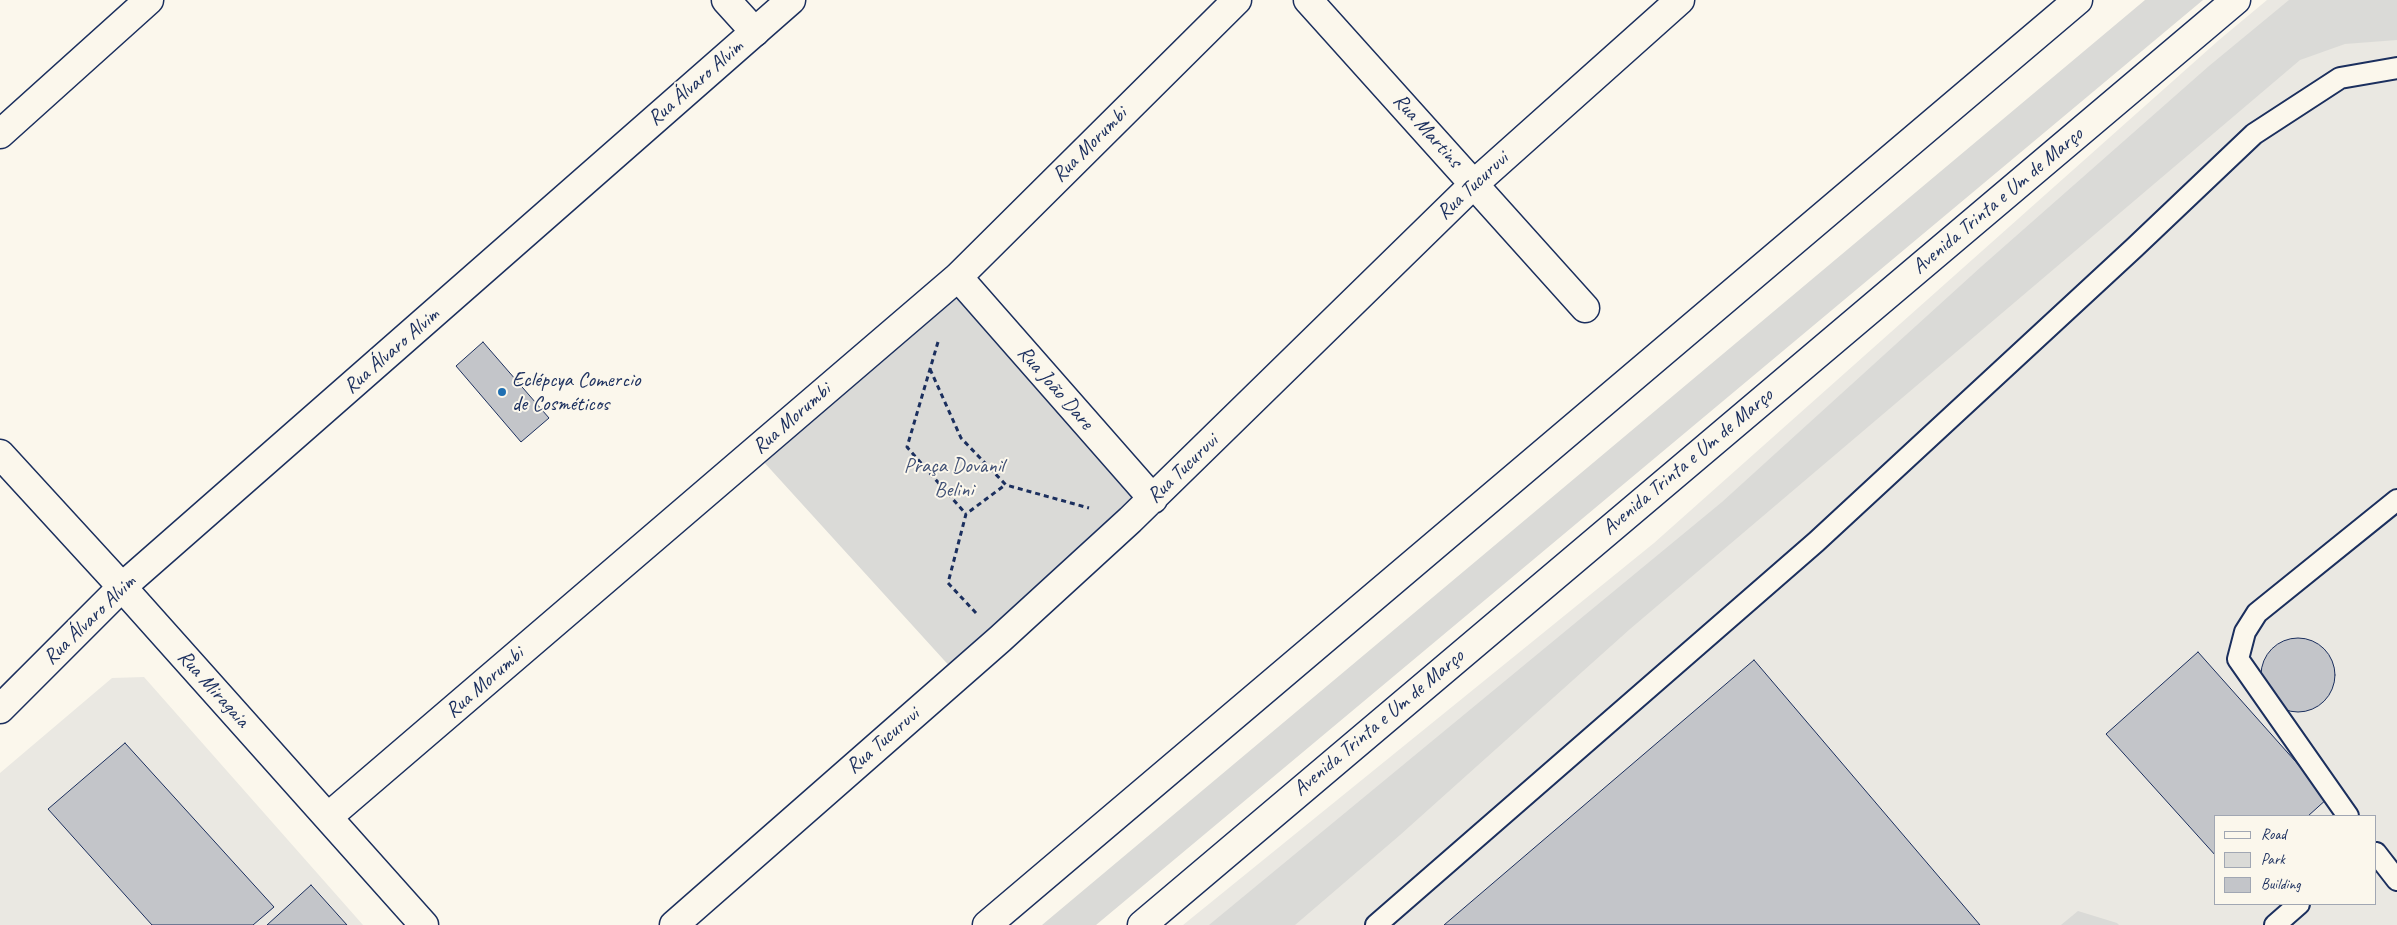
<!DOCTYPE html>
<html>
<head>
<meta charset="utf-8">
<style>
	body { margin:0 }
	#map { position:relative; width:2397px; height:925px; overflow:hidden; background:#fbf7ec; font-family:Caveat,sans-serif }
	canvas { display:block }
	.legend { position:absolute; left:2214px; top:815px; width:162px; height:90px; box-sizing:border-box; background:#fbf7ec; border:1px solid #a1a7b3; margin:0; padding:6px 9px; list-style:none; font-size:15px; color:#1b2f5e }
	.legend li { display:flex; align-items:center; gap:10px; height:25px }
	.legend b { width:25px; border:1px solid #a1a7b3 }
</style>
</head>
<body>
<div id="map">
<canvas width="2397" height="925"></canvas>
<ul class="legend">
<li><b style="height:6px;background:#fbf7ec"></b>Road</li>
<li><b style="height:14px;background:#dadad7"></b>Park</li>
<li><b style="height:14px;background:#c3c5c9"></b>Building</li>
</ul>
</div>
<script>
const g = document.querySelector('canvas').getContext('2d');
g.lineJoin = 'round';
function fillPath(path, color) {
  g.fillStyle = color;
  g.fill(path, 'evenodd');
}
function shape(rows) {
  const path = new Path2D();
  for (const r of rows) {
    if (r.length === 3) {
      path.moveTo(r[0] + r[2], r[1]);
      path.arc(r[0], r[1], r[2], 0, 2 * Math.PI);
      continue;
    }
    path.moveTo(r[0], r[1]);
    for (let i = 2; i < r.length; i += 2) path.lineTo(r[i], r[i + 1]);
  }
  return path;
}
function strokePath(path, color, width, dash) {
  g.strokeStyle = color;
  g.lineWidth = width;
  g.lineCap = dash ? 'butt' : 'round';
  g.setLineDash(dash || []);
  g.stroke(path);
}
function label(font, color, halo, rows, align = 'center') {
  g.font = font + ' Caveat,sans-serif';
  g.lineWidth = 4;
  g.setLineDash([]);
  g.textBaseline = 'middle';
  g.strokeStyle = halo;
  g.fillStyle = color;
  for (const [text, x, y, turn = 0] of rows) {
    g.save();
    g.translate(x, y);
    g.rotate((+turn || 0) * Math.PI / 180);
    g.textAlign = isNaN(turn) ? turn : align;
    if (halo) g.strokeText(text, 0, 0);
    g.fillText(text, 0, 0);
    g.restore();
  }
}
fillPath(shape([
	[2267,0,2397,0,2397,925,1183,925,1654,543,2219,40],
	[2216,816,2376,816,2376,904,2216,904],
	[144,677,363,925,0,925,0,773,112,678]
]), '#eae8e2');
fillPath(shape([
	[2145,0,2203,0,1096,925,1042,925],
	[2289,0,2397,0,2397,40,2345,44,2300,60,1630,629,1400,835,1295,925,1209,925,1722,502,1982,266,2209,66],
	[958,287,1144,497,953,670,762,460],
	[2078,911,2117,923,2119,925,2061,925]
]), '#dadad7');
const building = shape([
	[483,342,549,418,521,442,456,366,483,342],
	[2298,675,37],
	[2198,652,2328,798,2308,816,2216,816,2216,856,2106,734,2198,652],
	[1754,660,1980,925,1444,925,1754,660],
	[125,743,274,907,253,925,152,925,48,809,125,743],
	[311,885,347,925,267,925,311,885]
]);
fillPath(building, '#c3c5c9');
strokePath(building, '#1b2f5e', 1);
const service = shape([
	[2348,816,2238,659,2245,632,2257,613,2397,500],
	[2376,853,2397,880],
	[1376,925,1816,542,2134,248,2254,134,2340,78,2397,68],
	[2275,925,2299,904]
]);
const minor = shape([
	[726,0,755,32],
	[1308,0,1585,308],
	[0,134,149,0],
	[958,277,1153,499],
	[0,454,122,587,424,925],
	[328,817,958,277,1237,0],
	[674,925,1000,639,1130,520,1474,184,1680,0]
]);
const tertiary = shape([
	[0,709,122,587,791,0]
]);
const primary = shape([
	[987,925,2078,0],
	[1142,925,2236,0]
]);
strokePath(service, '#1b2f5e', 24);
strokePath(minor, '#1b2f5e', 31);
strokePath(tertiary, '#1b2f5e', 31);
strokePath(primary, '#1b2f5e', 31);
strokePath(shape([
	[938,342,907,447,966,514],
	[930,369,961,438,1006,485,1089,508],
	[976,613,948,583,966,514,1005,485]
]), '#1b2f5e', 3, [5, 4]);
strokePath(service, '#fbf7ec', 20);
strokePath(minor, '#fbf7ec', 28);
strokePath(tertiary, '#fbf7ec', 28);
strokePath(primary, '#fbf7ec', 28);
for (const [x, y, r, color] of [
	[502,392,5,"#1f6fb2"]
]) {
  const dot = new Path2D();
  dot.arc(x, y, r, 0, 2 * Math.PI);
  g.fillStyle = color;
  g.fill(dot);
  strokePath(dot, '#fbf7ec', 2);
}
label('21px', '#1b2f5e', '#fbf7ec', [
	["Rua Álvaro Alvim",696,83,-41],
	["Rua Martins",1427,131,48],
	["Rua Morumbi",1090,145,-45],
	["Rua Tucuruvi",1473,186,-43],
	["Avenida Trinta e Um de Março",1998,201,-40],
	["Rua Álvaro Alvim",392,351,-41],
	["Rua João Dare",1055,388,49],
	["Rua Morumbi",792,419,-41],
	["Avenida Trinta e Um de Março",1688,462,-40],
	["Rua Tucuruvi",1183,469,-44],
	["Rua Álvaro Alvim",90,620,-44],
	["Rua Morumbi",485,683,-41],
	["Rua Miragaia",213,689,48],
	["Avenida Trinta e Um de Março",1379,723,-40],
	["Rua Tucuruvi",883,741,-41]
]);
label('21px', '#1b2f5e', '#fbf7ec', [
	["Eclépcya Comercio",512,380],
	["de Cosméticos",512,404]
], 'left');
label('21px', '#415176', '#fbf7ec', [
	["Praça Dovanil",954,466],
	["Belini",954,490]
]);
</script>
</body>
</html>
